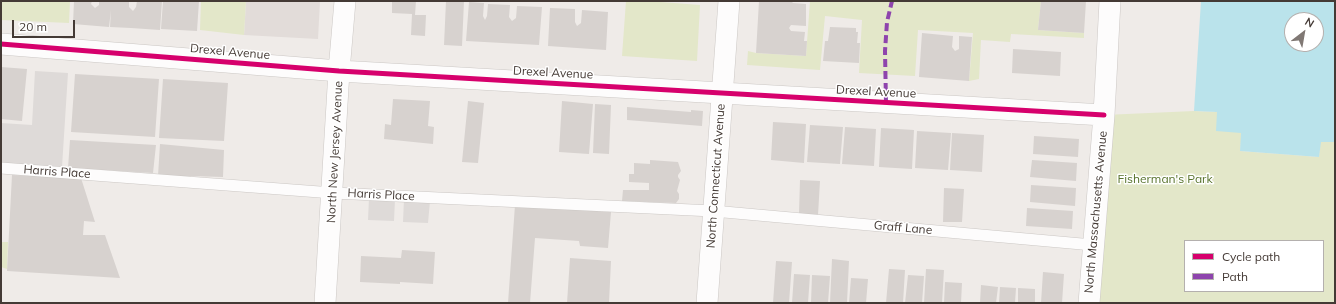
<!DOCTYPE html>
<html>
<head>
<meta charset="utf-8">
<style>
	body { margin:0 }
	#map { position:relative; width:1336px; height:304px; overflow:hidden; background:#efebe8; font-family:Mulish,sans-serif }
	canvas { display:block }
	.frame { position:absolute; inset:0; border:2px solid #443a35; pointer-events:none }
	.legend { position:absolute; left:1184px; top:240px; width:140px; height:52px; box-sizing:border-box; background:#fff; border:1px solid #b4b0ae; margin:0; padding:5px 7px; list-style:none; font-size:12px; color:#443a35 }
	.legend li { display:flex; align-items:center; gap:8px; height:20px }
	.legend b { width:20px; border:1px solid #b4b0ae }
	.north { position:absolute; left:1284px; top:12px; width:40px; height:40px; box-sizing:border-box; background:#fff; border:1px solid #b4b0ae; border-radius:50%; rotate:31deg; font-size:11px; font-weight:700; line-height:16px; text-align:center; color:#443a35 }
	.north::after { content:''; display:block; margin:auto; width:14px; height:18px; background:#807874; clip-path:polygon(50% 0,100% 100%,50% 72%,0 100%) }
	.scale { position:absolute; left:12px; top:20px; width:63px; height:18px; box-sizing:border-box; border:2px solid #443a35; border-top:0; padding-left:5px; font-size:12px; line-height:14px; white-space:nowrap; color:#443a35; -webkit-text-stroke:3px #fff; paint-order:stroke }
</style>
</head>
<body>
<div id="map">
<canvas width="1336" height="304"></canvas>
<div class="frame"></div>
<ul class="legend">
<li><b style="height:5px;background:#d6006c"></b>Cycle path</li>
<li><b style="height:5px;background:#8e44ad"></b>Path</li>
</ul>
<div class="north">N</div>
<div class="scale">20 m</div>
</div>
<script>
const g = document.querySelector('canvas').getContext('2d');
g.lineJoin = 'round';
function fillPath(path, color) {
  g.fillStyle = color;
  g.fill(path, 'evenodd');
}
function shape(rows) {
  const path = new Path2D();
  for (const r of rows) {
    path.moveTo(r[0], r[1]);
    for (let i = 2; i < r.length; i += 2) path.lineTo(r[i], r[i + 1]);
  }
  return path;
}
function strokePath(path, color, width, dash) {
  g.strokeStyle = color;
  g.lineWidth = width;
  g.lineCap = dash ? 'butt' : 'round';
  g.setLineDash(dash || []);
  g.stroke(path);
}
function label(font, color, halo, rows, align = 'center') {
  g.font = font + ' Mulish,sans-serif';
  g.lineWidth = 3;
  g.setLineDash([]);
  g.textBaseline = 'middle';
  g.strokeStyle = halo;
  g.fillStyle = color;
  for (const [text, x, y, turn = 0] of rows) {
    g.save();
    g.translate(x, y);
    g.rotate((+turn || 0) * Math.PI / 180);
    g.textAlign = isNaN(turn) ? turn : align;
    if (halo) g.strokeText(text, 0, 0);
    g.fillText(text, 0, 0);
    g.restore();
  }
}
fillPath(shape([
	[246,1,320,1,318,39,244,35]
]), '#e2dcd9');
fillPath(shape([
	[1,1,70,1,69,23,1,20],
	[201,1,246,1,244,35,200,30],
	[626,1,648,1,700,5,697,61,622,56],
	[810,1,1041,1,1038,30,1084,33,1084,38,1011,34,1010,42,981,40,979,79,969,81,973,33,918,30,915,76,859,73,862,20,825,16,820,70,747,65,748,51,756,53,806,56],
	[1194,111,1217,112,1242,133,1240,151,1319,157,1320,142,1335,142,1335,303,1089,303,1104,115],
	[1185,241,1323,241,1323,291,1185,291],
	[1,242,8,242,7,269,1,267]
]), '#e3e7c9');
fillPath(shape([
	[35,71,68,73,62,167,1,164,1,123,32,125],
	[369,198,395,199,394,221,368,220],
	[404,199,430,201,428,223,403,222]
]), '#dedad8');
fillPath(shape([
	[1201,1,1335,1,1335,142,1321,142,1319,157,1240,151,1241,133,1216,131,1217,112,1194,111],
	[1292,20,1316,20,1316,44,1292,44]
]), '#bae3eb');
fillPath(shape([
	[74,1,92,1,91,4,95,8,99,5,99,1,129,1,129,7,133,11,136,7,137,1,162,1,160,30,131,28,132,15,131,28,110,27,111,10,109,27,73,24],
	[163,1,199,1,197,31,161,29],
	[392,1,416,1,415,15,426,15,425,36,411,35,412,14,392,13],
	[446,1,464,1,462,46,444,45],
	[759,1,791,1,793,3,806,4,806,26,791,25,789,28,791,31,805,32,804,41,807,41,806,56,756,53],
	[1041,1,1086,1,1084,33,1038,30],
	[469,2,484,3,483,16,485,20,487,16,488,4,510,5,509,17,512,21,516,18,517,6,542,7,539,45,466,41],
	[550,8,575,9,575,22,577,26,581,23,582,10,608,12,606,50,548,46],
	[830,27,856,28,856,32,858,32,857,43,860,43,859,63,823,61,825,41,828,41],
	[922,33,953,36,952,47,955,51,959,49,959,36,972,37,969,81,919,77],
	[1013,49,1061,52,1060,76,1012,73],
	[1,67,27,69,22,121,1,119],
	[75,74,159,79,155,137,71,132],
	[163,79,228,83,224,141,159,138],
	[393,99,430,101,428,126,434,127,433,144,384,139,385,124,391,125],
	[468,101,484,103,478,163,462,162],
	[562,101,593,104,589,154,559,152],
	[595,104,611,105,609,154,593,153],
	[627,107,691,112,691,110,703,111,702,126,627,120],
	[773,122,806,124,804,163,771,160],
	[810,125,843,127,840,164,807,162],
	[845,127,876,129,874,166,842,164],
	[881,128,914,130,912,169,879,167],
	[917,131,951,133,948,170,915,168],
	[952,133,984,135,982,172,950,170],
	[1034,136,1079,139,1078,157,1033,154],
	[70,140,156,145,153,173,68,168],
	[160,144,224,150,223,177,191,176,190,178,158,176],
	[650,160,678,162,681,171,678,175,678,177,680,180,677,191,679,194,679,199,676,203,622,201,623,190,649,190,649,183,629,182,629,174,634,174,634,163,650,164],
	[1032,160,1077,163,1076,181,1030,177],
	[12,175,81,178,95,222,84,221,83,235,105,235,120,278,7,271],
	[800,180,820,181,818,215,799,214],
	[1031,185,1076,188,1075,206,1030,202],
	[944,188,964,189,962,222,943,222],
	[515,205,611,212,608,248,580,246,579,241,535,238,530,303,508,303],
	[1027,208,1073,211,1072,229,1026,226],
	[402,250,435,252,433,284,400,282,400,284,360,282,361,256,401,258],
	[570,258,611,261,609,303,567,303],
	[832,259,849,261,847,303,830,303],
	[776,261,792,262,789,303,773,303],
	[889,269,905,270,903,303,886,303],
	[926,269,944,270,942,303,924,303],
	[1043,272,1064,274,1062,303,1041,303],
	[794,274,810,275,808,303,792,303],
	[812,275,830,276,828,303,811,303],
	[908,275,924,276,922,303,905,303],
	[851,278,868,279,866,303,849,303],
	[945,282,962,283,961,303,944,303],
	[981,285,998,287,996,303,980,303],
	[1000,287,1016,288,1015,303,999,303],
	[1018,288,1035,289,1035,303,1018,303]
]), '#d7d2cf');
const lane = shape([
	[1,168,333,193,713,211,1093,245]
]);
const street = shape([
	[1,44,339,71,1104,115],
	[325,303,339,71,345,1],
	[707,303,729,1],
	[1089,303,1104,115,1110,1]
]);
strokePath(lane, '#cbc7c4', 12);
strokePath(street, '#cbc7c4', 22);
strokePath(lane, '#fdfcfc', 11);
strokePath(street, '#fdfcfc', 21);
strokePath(shape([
	[886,103,885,51,887,22,892,1]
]), '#8e44ad', 4, [8, 4]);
strokePath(shape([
	[1,44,339,71,1104,115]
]), '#d6006c', 5);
label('12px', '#443a35', '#fff', [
	["Drexel Avenue",230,52,5],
	["Drexel Avenue",553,73,3],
	["Drexel Avenue",876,92,3],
	["North New Jersey Avenue",335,152,-87],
	["Harris Place",57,172,4],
	["North Connecticut Avenue",716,176,-86],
	["Harris Place",381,195,3],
	["North Massachusetts Avenue",1096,212,-85],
	["Graff Lane",903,228,5]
]);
label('12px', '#57722b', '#fff', [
	["Fisherman's Park",1165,179]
]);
</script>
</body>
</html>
